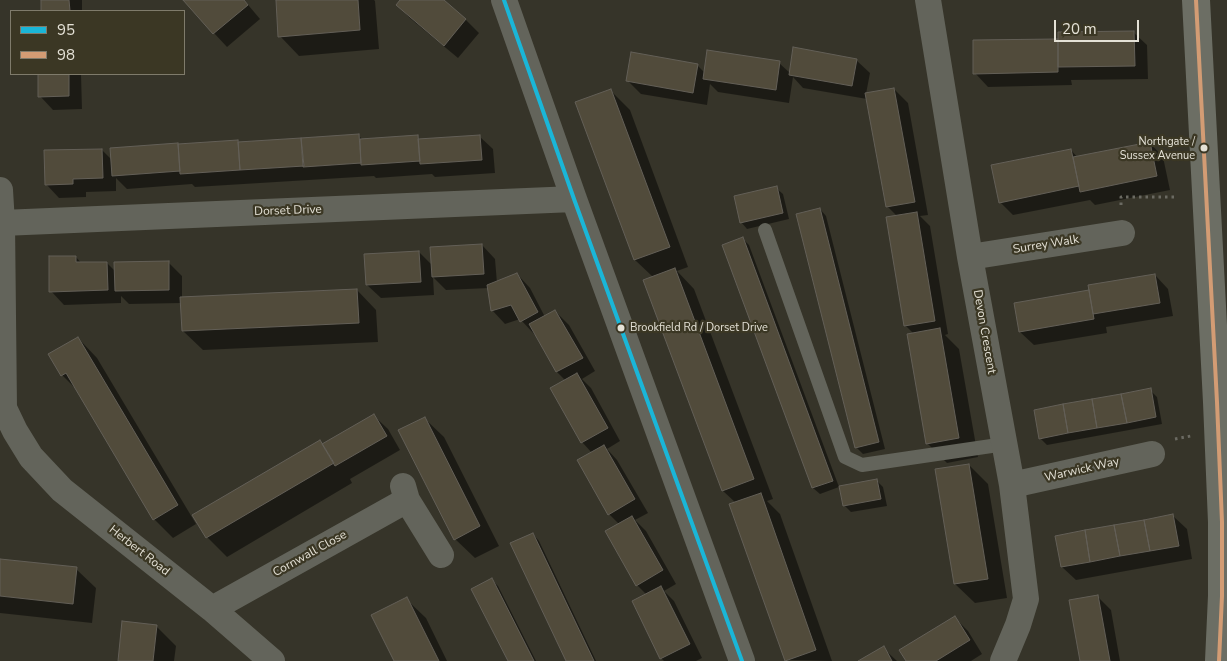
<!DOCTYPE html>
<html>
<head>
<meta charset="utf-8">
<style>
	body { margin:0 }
	#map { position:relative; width:1227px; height:661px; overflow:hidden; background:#363429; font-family:"Nunito Sans",sans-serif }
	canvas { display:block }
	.legend { position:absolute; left:10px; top:10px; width:175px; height:65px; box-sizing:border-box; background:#3b3724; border:1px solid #7f7b6b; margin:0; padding:6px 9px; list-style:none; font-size:15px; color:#e4e1d6 }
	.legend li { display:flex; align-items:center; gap:10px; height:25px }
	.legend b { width:25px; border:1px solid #7f7b6b }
	.scale { position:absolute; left:1054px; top:20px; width:85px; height:22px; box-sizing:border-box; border:2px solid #e4e1d6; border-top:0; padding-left:6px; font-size:15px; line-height:18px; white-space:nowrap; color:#e4e1d6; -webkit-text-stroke:4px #3b3724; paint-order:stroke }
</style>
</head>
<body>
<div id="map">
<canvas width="1227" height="661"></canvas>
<ul class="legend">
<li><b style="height:6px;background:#1ab6d8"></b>95</li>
<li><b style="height:6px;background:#d39c74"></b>98</li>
</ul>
<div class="scale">20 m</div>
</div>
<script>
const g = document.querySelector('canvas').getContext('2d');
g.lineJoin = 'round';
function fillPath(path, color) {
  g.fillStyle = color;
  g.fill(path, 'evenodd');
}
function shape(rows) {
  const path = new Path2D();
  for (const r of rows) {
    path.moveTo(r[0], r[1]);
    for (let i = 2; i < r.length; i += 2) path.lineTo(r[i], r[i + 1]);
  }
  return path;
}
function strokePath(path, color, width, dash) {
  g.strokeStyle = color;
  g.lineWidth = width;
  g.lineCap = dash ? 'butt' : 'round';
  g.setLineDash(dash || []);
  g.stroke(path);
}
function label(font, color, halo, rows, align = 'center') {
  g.font = font + ' "Nunito Sans",sans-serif';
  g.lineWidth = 4.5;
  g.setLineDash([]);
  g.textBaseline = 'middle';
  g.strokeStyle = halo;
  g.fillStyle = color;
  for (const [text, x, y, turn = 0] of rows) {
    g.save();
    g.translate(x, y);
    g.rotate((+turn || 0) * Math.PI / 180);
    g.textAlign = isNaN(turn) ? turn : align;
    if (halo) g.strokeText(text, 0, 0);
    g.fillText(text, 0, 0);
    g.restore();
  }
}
fillPath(shape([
	[42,0,82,0,82,11,42,11],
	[185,0,244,0,260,19,227,47,214,33],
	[277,0,374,0,375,1,379,49,299,56,280,36],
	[402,0,442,0,466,20,479,33,458,58,411,19,397,5],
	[1133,32,1147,45,1148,79,1071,80,1072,85,988,87,975,73,1059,40],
	[856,60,870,73,866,94,894,89,908,103,928,215,920,216,930,226,948,334,945,335,959,349,978,457,947,463,927,443,914,334,905,325,897,216,887,206,867,99,803,88,793,77,789,103,718,92,710,84,707,105,641,94,628,81,697,65,705,73,779,63,790,73],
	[39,74,81,74,82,109,53,110,40,96],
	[610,90,630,110,688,267,677,271,694,289,773,499,767,501,780,514,832,661,786,660,736,503,723,491,645,280,653,277,635,260,577,103],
	[359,136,363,140,418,137,421,140,479,136,493,149,495,173,435,177,432,174,376,178,374,176,195,187,192,184,127,189,116,178,116,191,86,192,86,197,59,198,46,184,102,150,112,160,238,141,240,143],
	[1150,143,1163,157,1170,190,1095,205,1090,200,1013,215,1000,202,1071,150,1078,158],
	[776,188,783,194,789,219,747,229,741,222],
	[820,209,826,216,885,449,863,454,856,447],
	[742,238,749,245,839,487,820,494,813,488,724,245],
	[482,245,495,259,497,283,517,274,530,288,545,317,555,311,569,325,595,371,582,379,591,388,620,441,607,449,617,460,648,513,635,520,646,531,676,584,664,591,674,601,702,658,696,661,664,661,661,658,647,595,637,585,619,524,609,514,592,453,582,442,566,381,557,372,536,334,535,335,520,319,505,324,492,310,489,288,446,290,433,277,434,295,381,298,367,285,419,252,432,265],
	[76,257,82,264,107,263,116,272,168,262,182,276,182,298,357,290,376,310,378,342,203,350,183,331,182,303,129,304,121,296,121,303,64,305,51,291],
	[1155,275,1168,289,1173,316,1106,327,1107,333,1034,345,1020,332,1091,291],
	[78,338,97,358,196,524,173,538,154,519,78,391,62,375],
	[1150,390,1157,397,1162,424,1047,445,1040,438],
	[374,416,388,429,400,450,350,479,352,483,227,557,207,537,194,515,323,445],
	[424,418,444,437,499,546,475,558,455,539],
	[969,465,988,484,1007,598,975,603,955,584,937,470],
	[876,480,883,487,887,506,851,512,844,505],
	[1173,516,1187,529,1192,559,1076,580,1062,567],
	[533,534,539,541,596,661,567,661],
	[0,560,76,569,96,588,92,623,0,613],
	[492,580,498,586,536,661,509,661],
	[1098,597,1111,610,1120,661,1081,661],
	[406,599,426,618,447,661,395,661],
	[954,617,968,631,982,654,971,661,907,661],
	[156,626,176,646,174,661,119,661],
	[883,648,897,661,861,661]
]), '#0007');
const building = shape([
	[41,0,69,0,70,11,41,11,41,0],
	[183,0,244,0,248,5,213,34,183,0],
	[276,0,358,0,360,30,278,37,276,0],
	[400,0,444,0,466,19,444,46,396,5,400,0],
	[1134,31,1135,66,1058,67,1058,32,1134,31],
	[1058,39,1058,72,973,74,973,40,1058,39],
	[793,47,857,59,852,86,789,75,793,47],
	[707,50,780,61,776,90,703,79,707,50],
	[631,52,698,64,693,93,626,81,631,52],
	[38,74,69,74,69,96,38,97,38,74],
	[894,88,915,202,886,207,865,93,894,88],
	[611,89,670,247,634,260,575,102,611,89],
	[359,134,361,163,303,167,301,138,359,134],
	[418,135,420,161,361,165,360,139,418,135],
	[480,135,482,160,420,164,418,139,480,135],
	[301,138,304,166,240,170,238,142,301,138],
	[238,140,240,170,180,174,178,144,238,140],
	[1150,142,1157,176,1080,192,1073,157,1150,142],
	[178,143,180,171,112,176,110,148,178,143],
	[102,149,103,178,73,179,73,184,45,185,44,150,102,149],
	[1071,149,1079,186,999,203,991,165,1071,149],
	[777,186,783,213,740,223,734,196,777,186],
	[820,208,879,442,855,448,796,214,820,208],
	[917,212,935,321,904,326,886,217,917,212],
	[743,237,833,481,812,488,722,245,743,237],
	[482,244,484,274,432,277,430,247,482,244],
	[419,251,421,282,366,285,364,254,419,251],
	[49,256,76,256,76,262,107,262,108,290,49,292,49,256],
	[169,261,169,290,115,291,114,262,169,261],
	[675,268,754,479,722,491,643,280,675,268],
	[517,273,538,312,520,322,511,305,491,311,487,285,517,273],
	[1155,274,1160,303,1093,314,1088,285,1155,274],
	[357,289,359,323,182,331,180,297,357,289],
	[1089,290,1094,319,1019,332,1014,303,1089,290],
	[555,310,583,358,556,372,529,324,555,310],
	[940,328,959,438,926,444,907,334,940,328],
	[78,337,178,505,153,520,66,373,61,376,48,354,78,337],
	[577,373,608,428,581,443,550,388,577,373],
	[1151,388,1156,417,1127,423,1121,394,1151,388],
	[1121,394,1127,423,1097,428,1092,399,1121,394],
	[1092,399,1097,428,1068,433,1063,404,1092,399],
	[1063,404,1068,433,1039,439,1034,410,1063,404],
	[374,414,387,436,335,466,322,444,374,414],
	[425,417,480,526,454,540,398,430,425,417],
	[320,440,334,463,206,538,192,515,320,440],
	[604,445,635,499,608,515,577,460,604,445],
	[969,464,988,579,954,584,935,469,969,464],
	[877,479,881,499,843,506,839,486,877,479],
	[761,493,816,650,785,661,729,504,761,493],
	[1173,514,1179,546,1150,551,1144,520,1173,514],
	[632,516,663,570,636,586,605,531,632,516],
	[1144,520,1150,551,1120,556,1114,525,1144,520],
	[1114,525,1120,556,1090,562,1085,530,1114,525],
	[1085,530,1090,562,1061,567,1055,536,1085,530],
	[533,533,594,661,566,661,510,543,533,533],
	[0,559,77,567,73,604,0,596,0,559],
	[492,578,534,661,508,661,471,589,492,578],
	[661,586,690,644,660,659,632,601,661,586],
	[1098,595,1110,661,1080,661,1069,600,1098,595],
	[407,597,439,661,394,661,371,615,407,597],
	[955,616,970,640,936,661,906,661,899,650,955,616],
	[122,621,157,625,153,661,118,661,122,621],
	[884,646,892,661,858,661,884,646]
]);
fillPath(building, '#514b3b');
strokePath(building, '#635f57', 1);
strokePath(shape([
	[1121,205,1121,197,1178,197],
	[1175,439,1191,436]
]), '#6b6a62', 3, [2.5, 4]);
strokePath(shape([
	[765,230,845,457,862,465,1005,444]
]), '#63645b', 14);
strokePath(shape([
	[504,0,574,199,742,661],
	[928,0,970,257,1012,485,1026,599,1018,625,1003,661],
	[0,190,2,223,4,408,15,431,31,457,62,490,212,609,272,661],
	[2,223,574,199],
	[970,257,1122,233],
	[1012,485,1152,454],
	[403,486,407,500,441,555],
	[212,609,407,500]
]), '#63645b', 26);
strokePath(shape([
	[1196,0,1217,402,1222,522,1222,596,1219,661]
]), '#6c6e64', 28);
strokePath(shape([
	[504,0,574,199,742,661]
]), '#1ab6d8', 4);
strokePath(shape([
	[1196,0,1217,402,1222,522,1222,596,1219,661]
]), '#d39c74', 4);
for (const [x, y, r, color] of [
	[1204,148,4.5,"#e4e1d6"],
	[621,328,4.5,"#e4e1d6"]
]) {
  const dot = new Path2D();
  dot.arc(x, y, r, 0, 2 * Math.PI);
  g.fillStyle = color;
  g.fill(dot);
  strokePath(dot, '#3b3724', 2);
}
label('11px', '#e4e1d6', '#3b3724', [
	["Northgate /",1195,142],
	["Sussex Avenue",1195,156],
	["Brookfield Rd / Dorset Drive",630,328,"left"]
], 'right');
label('12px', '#e4e1d6', '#3b3724', [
	["Dorset Drive",288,211,-2],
	["Surrey Walk",1046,245,-9],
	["Devon Crescent",984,332,80],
	["Warwick Way",1082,470,-13],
	["Herbert Road",139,551,38],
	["Cornwall Close",310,554,-29]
]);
</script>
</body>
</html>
